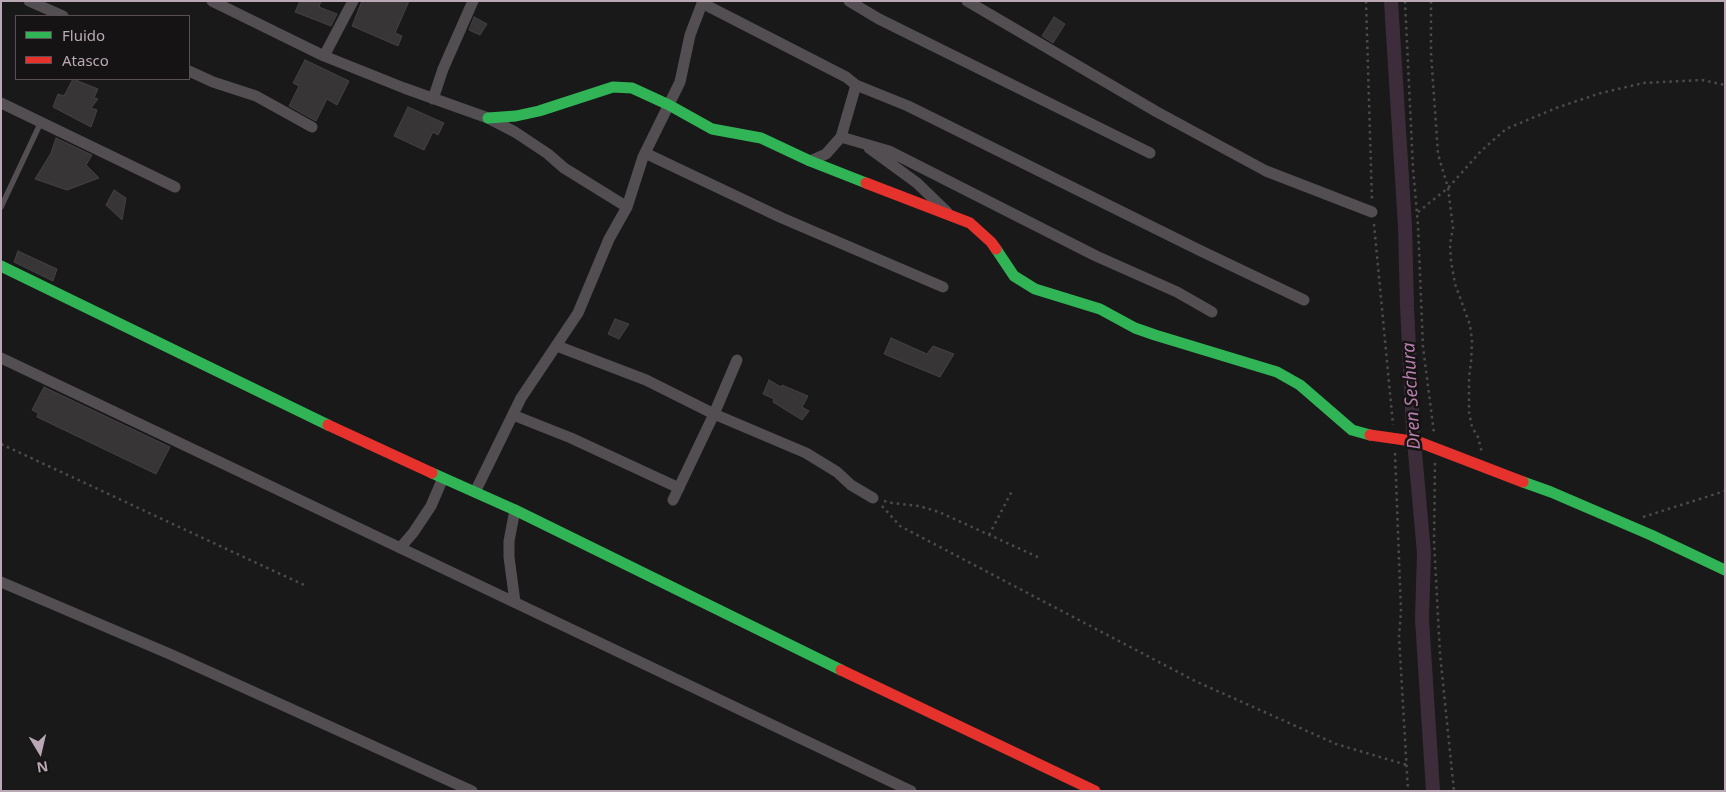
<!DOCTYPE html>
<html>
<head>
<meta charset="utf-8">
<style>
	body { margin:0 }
	#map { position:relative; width:1726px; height:792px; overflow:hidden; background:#191919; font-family:"Noto Sans",sans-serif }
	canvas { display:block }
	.frame { position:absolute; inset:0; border:2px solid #baa9b4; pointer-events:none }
	.legend { position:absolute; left:15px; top:15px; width:175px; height:65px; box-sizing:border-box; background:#151313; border:1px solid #574f53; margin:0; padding:6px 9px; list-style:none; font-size:15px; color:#baa9b4 }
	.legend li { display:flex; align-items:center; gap:10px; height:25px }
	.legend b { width:25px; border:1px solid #574f53 }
	.north { position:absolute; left:15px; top:727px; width:50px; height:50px; -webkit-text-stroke:4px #151313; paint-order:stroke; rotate:171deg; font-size:14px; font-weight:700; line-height:20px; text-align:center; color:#baa9b4 }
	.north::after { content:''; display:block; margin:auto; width:18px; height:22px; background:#baa9b4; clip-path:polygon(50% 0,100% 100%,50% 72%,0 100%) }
</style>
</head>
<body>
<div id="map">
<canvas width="1726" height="792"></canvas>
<div class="frame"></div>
<ul class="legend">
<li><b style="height:6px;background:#30b455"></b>Fluido</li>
<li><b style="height:6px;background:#e5322d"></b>Atasco</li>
</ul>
<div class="north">N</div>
</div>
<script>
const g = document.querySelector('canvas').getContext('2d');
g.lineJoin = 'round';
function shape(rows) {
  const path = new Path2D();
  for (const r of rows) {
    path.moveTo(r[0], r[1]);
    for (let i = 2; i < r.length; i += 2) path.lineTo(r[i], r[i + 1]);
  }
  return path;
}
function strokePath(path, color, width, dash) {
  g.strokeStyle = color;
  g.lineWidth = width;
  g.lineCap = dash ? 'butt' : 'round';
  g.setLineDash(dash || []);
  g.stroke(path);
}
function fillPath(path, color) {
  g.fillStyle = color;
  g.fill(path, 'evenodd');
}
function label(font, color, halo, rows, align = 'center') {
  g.font = font + ' "Noto Sans",sans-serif';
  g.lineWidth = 5;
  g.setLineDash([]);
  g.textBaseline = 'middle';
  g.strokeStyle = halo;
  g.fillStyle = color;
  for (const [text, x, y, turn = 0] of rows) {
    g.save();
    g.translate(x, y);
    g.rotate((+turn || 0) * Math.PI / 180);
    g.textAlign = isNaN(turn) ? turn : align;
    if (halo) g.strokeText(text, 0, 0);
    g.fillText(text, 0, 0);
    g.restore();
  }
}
strokePath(shape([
	[1391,1,1405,226,1407,306,1413,430,1424,553,1422,619,1433,791]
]), '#3d2d3b', 14);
const building = shape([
	[300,1,321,1,319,7,337,14,331,26,295,12,300,1],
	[362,1,409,1,395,33,402,36,398,46,352,26,362,1],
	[474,17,487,24,480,35,469,30,474,17],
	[1054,17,1065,24,1053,43,1042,36,1054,17],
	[305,60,349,81,337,105,327,99,316,121,289,106,299,86,293,83,305,60],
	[73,79,98,89,94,98,98,99,91,108,97,110,91,127,53,107,58,94,64,96,73,79],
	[408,107,444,123,438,135,433,132,424,150,394,136,408,107],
	[56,138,92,155,86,165,99,178,67,190,35,179,51,153,56,138],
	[114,190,126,198,122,220,106,205,114,190],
	[18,251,57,269,53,281,14,262,18,251],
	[615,319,629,324,619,339,608,334,615,319],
	[891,338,927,354,933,346,954,354,940,377,884,354,891,338],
	[769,380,781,387,782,385,808,396,802,407,809,411,802,420,773,402,774,399,763,394,769,380],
	[44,387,170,447,156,474,37,417,38,413,32,410,44,387]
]);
fillPath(building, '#373536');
strokePath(building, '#454144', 1);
strokePath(shape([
	[1366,1,1372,201],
	[1405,1,1413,168,1418,225,1423,347,1434,433],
	[1431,1,1431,53,1438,154,1448,188,1453,228,1450,244,1451,261,1455,284,1470,325,1472,340,1471,363,1469,377,1469,412,1472,427,1478,437,1482,453],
	[1418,212,1448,188,1481,151,1506,129,1556,108,1601,93,1643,83,1702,80,1725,85],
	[1374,224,1393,425],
	[1,444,306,586],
	[1395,453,1401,612,1399,636,1408,791],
	[1435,463,1434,541,1440,654,1454,791],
	[884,501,892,503,919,506,939,512,1040,558],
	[882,506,900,526,1195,681,1336,744,1407,765],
	[1643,517,1725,491],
	[989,535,1012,491]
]), '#4e4a4c', 2.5, [2.5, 4]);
strokePath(shape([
	[1,207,41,122]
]), '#534e51', 5.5);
strokePath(shape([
	[29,1,63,16],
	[212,1,324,56,404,88,488,118,515,132,548,154,564,168,627,207],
	[849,1,879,19,1150,153],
	[967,1,1157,112,1266,171,1372,212],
	[702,3,846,77,856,85,908,106,1201,251,1304,300],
	[324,56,353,1],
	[189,71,213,82,256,96,312,127],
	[433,99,443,69,473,1],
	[1,103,175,187],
	[841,137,889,151,1096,256,1177,292,1212,312],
	[869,148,917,183,947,212],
	[645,153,782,218,943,287],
	[810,161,826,154,841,137,856,85],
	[557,346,646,380,714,414,806,453,837,472,851,485,873,498],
	[1,358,911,791],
	[513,415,571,438,679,488],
	[475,492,521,398,578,313,609,239,627,207,643,157,680,82,690,35,703,1],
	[673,500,714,414,737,360],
	[400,548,413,533,431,506,443,478],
	[1,582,172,655,472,791],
	[515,602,509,557,509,541,515,510]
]), '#534e51', 11);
strokePath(shape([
	[488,118,516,116,539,111,613,87,632,88,669,105,712,129,761,138,810,161,866,183],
	[996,249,1014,276,1035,289,1100,309,1135,328,1155,335,1277,372,1300,385,1352,430,1370,435],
	[1,266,328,425],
	[432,473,515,510,841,670],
	[1523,482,1551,492,1651,535,1725,570]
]), '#30b455', 11);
strokePath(shape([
	[866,183,970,223,991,242,996,249],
	[328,425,432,473],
	[1370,435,1419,442,1523,482],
	[841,670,1095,791]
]), '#e5322d', 11);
label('italic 18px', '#b77fad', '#151313', [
	["Dren Sechura",1412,396,-93]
]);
</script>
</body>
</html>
